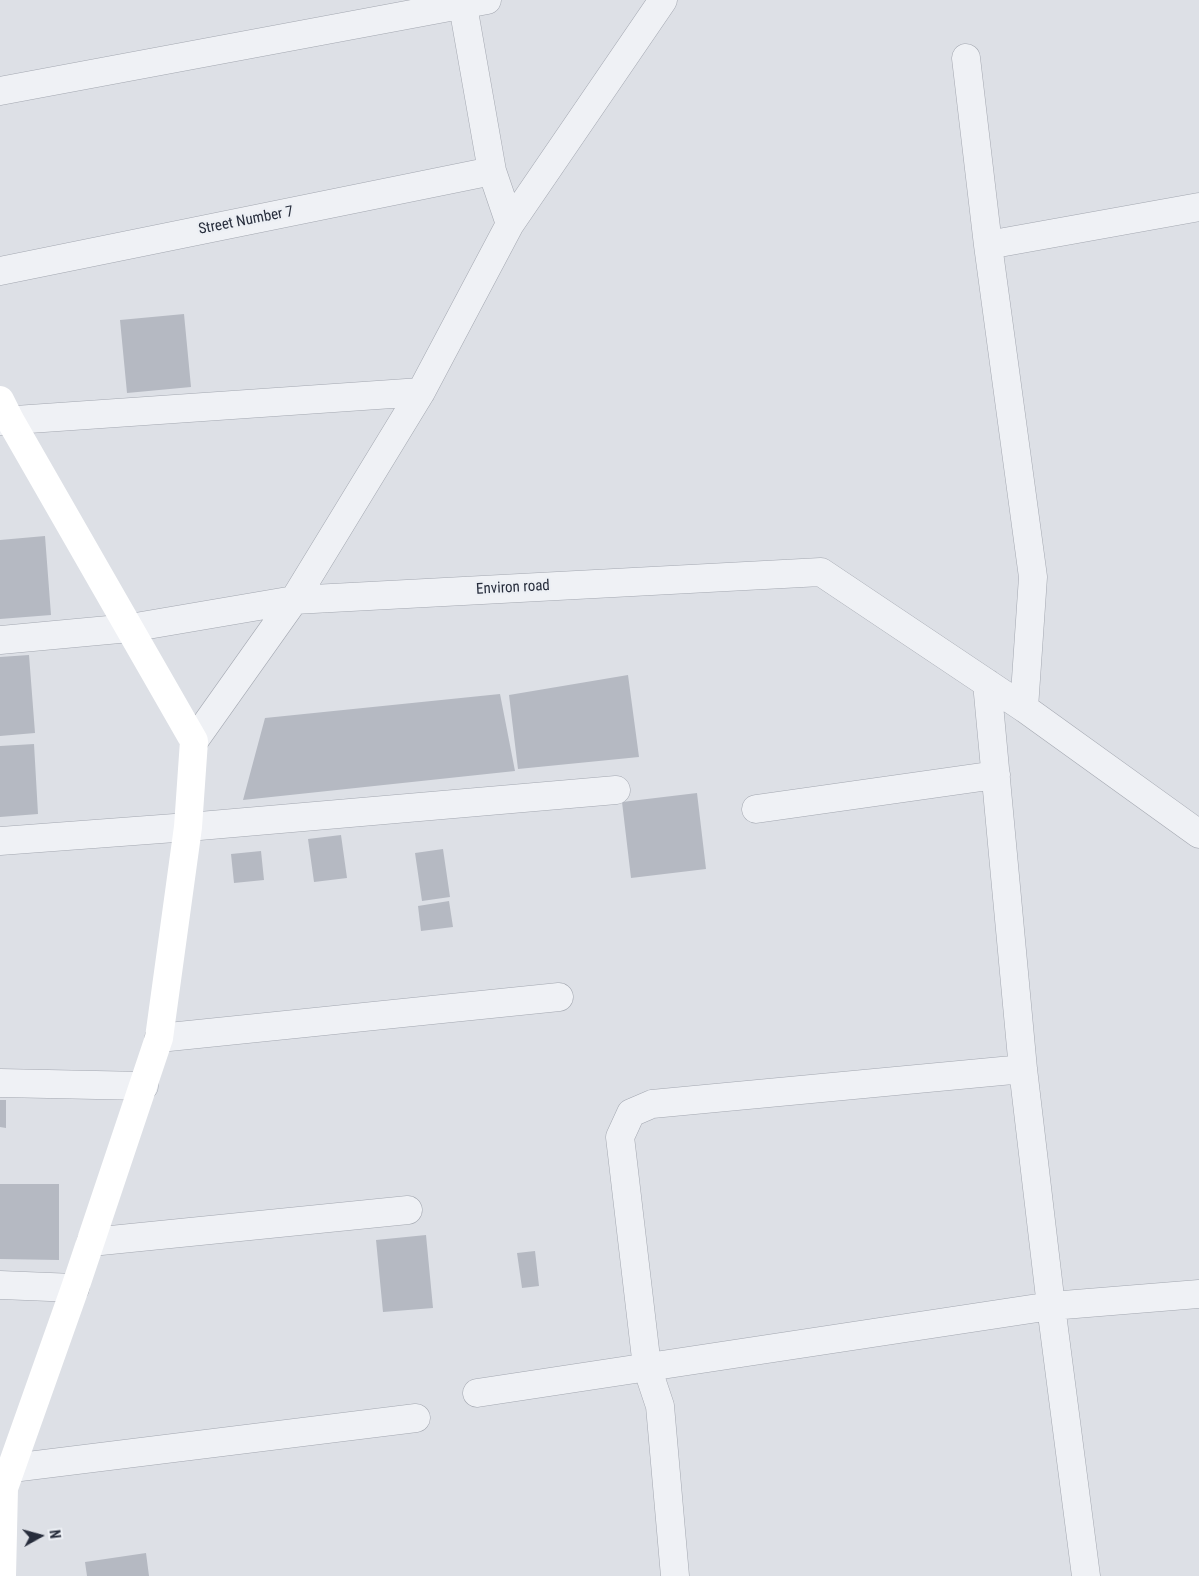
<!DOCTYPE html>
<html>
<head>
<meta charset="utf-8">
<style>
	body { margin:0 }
	#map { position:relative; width:1199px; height:1576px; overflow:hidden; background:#dde0e6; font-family:"Roboto Condensed",sans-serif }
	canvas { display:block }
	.north { position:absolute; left:15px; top:1511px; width:50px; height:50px; -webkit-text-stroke:4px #eceff4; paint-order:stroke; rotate:83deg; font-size:14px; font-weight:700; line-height:20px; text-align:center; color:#272d3c }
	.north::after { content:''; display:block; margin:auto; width:18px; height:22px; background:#272d3c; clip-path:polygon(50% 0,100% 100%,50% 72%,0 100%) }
</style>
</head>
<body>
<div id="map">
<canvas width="1199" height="1576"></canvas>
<div class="north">N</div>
</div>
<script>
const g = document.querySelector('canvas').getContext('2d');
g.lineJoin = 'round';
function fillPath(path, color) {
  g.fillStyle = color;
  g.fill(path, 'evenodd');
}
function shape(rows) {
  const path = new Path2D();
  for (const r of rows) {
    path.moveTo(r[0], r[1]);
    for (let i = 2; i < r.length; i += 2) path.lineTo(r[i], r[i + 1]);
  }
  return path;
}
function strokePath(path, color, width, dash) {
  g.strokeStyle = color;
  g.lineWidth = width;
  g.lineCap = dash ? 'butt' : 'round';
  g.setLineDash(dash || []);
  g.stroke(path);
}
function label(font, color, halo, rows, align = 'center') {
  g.font = font + ' "Roboto Condensed",sans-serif';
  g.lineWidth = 4.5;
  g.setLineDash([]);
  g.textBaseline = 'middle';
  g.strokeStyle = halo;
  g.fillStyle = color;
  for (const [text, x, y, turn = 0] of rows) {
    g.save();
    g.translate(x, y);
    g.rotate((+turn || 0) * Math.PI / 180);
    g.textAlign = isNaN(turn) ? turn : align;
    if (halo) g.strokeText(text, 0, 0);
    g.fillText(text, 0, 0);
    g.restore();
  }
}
fillPath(shape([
	[184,314,191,387,127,393,120,320],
	[45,536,51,615,0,619,0,540],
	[29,655,35,733,0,736,0,657],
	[628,675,639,757,518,769,509,695],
	[500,694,515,771,243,800,265,718],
	[34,744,38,814,0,817,0,746],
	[697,793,706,869,631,878,622,802],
	[341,835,347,878,314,882,308,839],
	[443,849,450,897,422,901,415,853],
	[261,851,264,880,234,883,231,854],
	[449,901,453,927,421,931,418,906],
	[0,1100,6,1100,6,1128,0,1127],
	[0,1184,59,1184,59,1260,0,1259],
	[426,1235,433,1308,383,1312,376,1240],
	[535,1251,539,1286,522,1288,517,1253],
	[146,1553,149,1576,87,1576,85,1562]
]), '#b5b9c2');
const street = shape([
	[462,0,492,171,510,224],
	[966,58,988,245,1033,577,1024,708],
	[0,91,487,0],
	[988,245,1199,207],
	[0,271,492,171],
	[0,421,421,392],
	[0,640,130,628,294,600,821,572,1024,708,1199,834],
	[987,683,1023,1069,1051,1306,1086,1576],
	[194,741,294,600,421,392,510,224,663,0],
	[756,809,996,775],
	[0,841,188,827,616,790],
	[159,1038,559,997],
	[0,1083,144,1086],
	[91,1242,408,1210],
	[0,1285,75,1288],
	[477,1393,1051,1306,1199,1294],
	[12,1468,416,1418],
	[675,1576,660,1406,647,1367,620,1137,631,1113,652,1104,1023,1069]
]);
strokePath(street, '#a3a7b0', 29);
strokePath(street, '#eff1f5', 28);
strokePath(shape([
	[0,400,10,420,194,741,188,827,159,1038,75,1288,4,1488,2,1576]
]), '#fff', 28);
label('15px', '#272d3c', '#eceff4', [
	["Street Number 7",246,221,-11],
	["Environ road",513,588,-3]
]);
</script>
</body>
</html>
